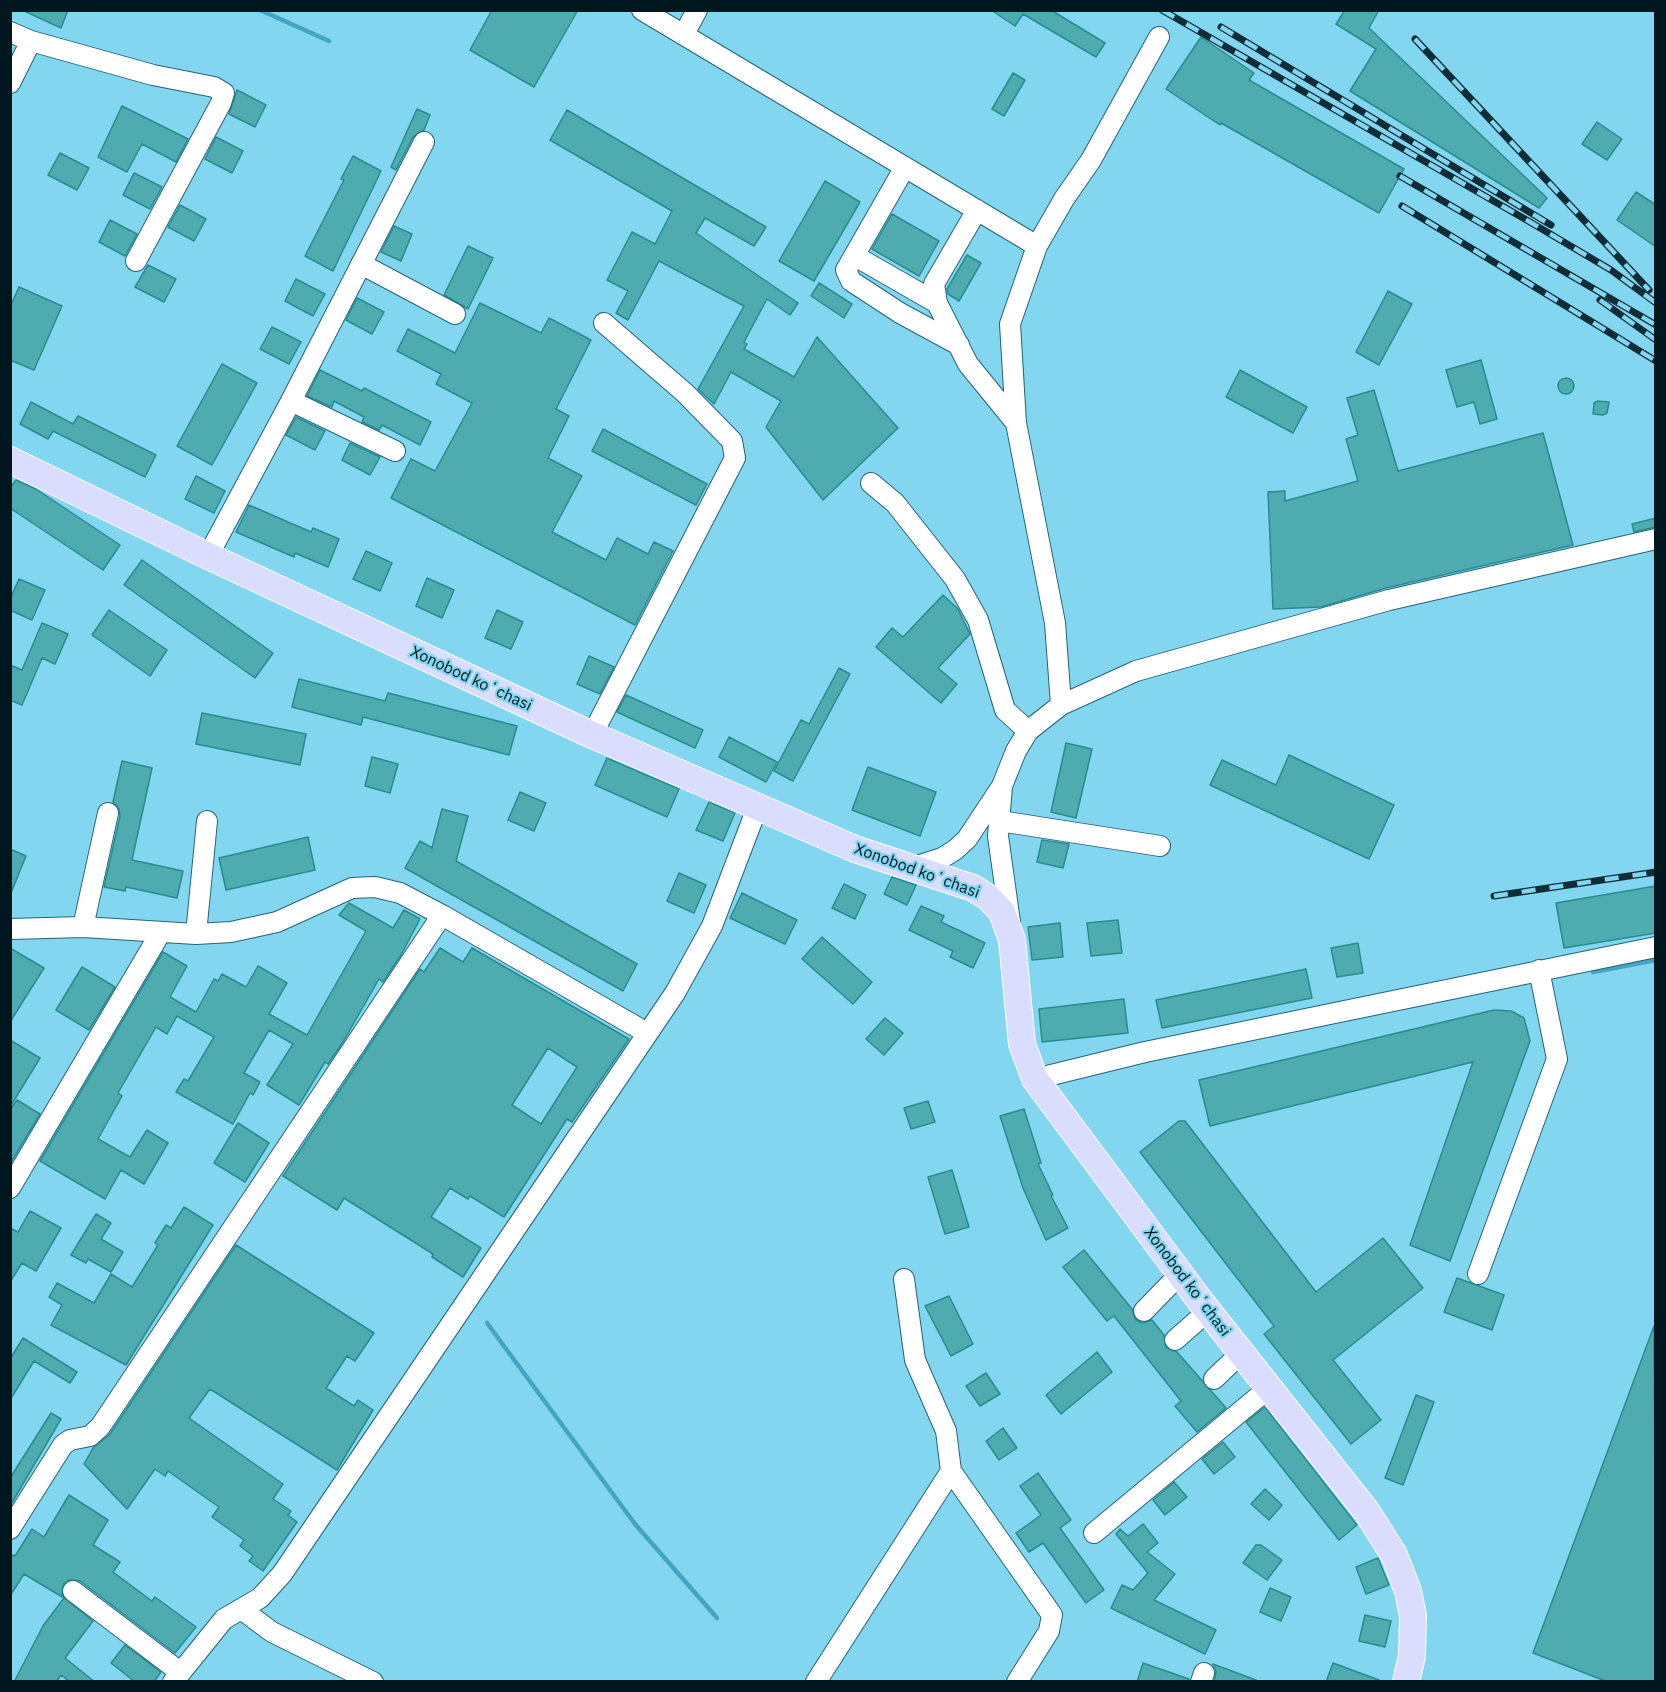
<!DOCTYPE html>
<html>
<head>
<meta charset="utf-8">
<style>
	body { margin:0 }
	#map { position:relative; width:1666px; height:1692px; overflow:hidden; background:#82d6ef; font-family:"IBM Plex Sans",sans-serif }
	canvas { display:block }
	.frame { position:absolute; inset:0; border:12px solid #00171f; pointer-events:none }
</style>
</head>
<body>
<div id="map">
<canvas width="1666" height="1692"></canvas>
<div class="frame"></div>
</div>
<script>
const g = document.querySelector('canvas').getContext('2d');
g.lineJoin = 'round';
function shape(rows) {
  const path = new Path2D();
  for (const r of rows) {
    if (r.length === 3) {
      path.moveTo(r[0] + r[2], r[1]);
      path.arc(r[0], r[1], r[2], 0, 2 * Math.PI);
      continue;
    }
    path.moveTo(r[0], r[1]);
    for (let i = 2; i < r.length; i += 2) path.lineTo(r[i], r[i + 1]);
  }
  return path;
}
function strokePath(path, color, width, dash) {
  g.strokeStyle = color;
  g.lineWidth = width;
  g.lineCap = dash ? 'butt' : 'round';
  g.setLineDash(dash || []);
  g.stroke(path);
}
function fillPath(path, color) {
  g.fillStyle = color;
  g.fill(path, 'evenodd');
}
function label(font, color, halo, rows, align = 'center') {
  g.font = font + ' "IBM Plex Sans",sans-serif';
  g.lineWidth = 4.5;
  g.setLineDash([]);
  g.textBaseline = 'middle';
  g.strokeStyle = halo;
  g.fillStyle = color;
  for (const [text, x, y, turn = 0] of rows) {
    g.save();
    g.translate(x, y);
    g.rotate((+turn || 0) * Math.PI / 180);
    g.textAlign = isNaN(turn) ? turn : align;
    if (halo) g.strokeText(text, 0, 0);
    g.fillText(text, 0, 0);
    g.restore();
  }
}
strokePath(shape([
	[260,10,329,41],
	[1593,972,1656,960],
	[487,1323,635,1524,717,1618]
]), '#44a5c0', 4.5);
const building = shape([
	[22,10,68,10,61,28,22,10],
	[492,10,578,10,534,87,470,50,492,10],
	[991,10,1051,10,1105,43,1096,57,1023,14,1015,26,991,10],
	[1345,10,1379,10,1369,28,1547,198,1539,208,1350,91,1376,49,1336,24,1345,10],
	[1201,37,1254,73,1249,80,1404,169,1379,213,1221,123,1220,125,1166,89,1201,37],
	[1013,73,1025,80,1004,116,992,109,1013,73],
	[237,90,266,105,255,127,229,114,237,90],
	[122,106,188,139,176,162,142,144,127,172,98,157,122,106],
	[417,109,430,115,424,130,413,137,396,170,391,167,417,109],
	[567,110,766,227,754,246,705,218,696,233,798,303,790,315,767,299,744,342,747,344,744,349,794,377,817,337,898,428,823,500,766,427,781,401,731,372,714,404,698,389,744,306,659,261,628,320,616,313,628,291,607,280,632,232,655,244,672,211,550,140,567,110],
	[1597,122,1622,139,1607,160,1582,144,1597,122],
	[216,137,243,151,232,173,205,159,216,137],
	[60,153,89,168,77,190,48,175,60,153],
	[353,156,381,171,333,271,305,256,344,180,341,179,353,156],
	[134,173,162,187,150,209,123,195,134,173],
	[825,181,860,202,814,281,779,261,825,181],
	[1636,192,1656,205,1656,247,1617,220,1636,192],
	[180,205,206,219,194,241,168,227,180,205],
	[892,214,939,241,919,276,872,249,892,214],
	[110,220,137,234,125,256,99,242,110,220],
	[394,226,412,234,401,261,381,252,394,226],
	[468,246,493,258,468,309,444,295,468,246],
	[967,255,981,263,959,301,948,294,947,289,967,255],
	[148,265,176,279,164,302,135,287,148,265],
	[296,279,325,294,313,316,285,301,296,279],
	[819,283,852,304,844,318,811,296,819,283],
	[19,287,62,306,34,370,10,360,10,307,19,287],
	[1388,291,1412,304,1379,365,1356,352,1388,291],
	[357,298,384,312,372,334,346,320,357,298],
	[480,303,541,333,549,318,591,340,556,409,569,416,548,458,582,476,552,532,606,560,617,538,648,554,654,542,673,551,635,625,391,498,411,459,435,471,472,403,436,384,441,374,397,351,408,329,455,353,480,303],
	[272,327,301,342,289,364,260,349,272,327],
	[1481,360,1497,419,1480,424,1474,402,1457,407,1446,370,1481,360],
	[222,364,257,383,212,465,177,446,222,364],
	[320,370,362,391,364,388,431,422,420,445,382,425,379,430,362,422,364,417,334,401,332,407,307,396,320,370],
	[1240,370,1307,407,1293,433,1226,397,1240,370],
	[1566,386,8],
	[1374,390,1398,471,1543,433,1573,545,1386,588,1321,607,1273,609,1268,492,1285,491,1285,501,1358,481,1346,439,1358,435,1347,398,1374,390],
	[1598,401,1609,402,1607,413,1603,415,1593,414,1594,403,1598,401],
	[31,402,73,424,78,416,156,455,145,477,53,431,48,439,20,424,31,402],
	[296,417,325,431,315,450,286,435,296,417],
	[603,429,707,484,696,505,592,451,603,429],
	[350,443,380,457,370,475,342,460,350,443],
	[196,476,225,491,214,513,185,499,196,476],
	[16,480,36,489,120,545,103,570,10,508,10,488,16,480],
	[249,505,311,532,313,528,339,539,328,567,295,553,294,557,236,532,249,505],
	[1656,518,1656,527,1634,532,1632,524,1656,518],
	[366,551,392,563,380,591,353,579,366,551],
	[142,560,273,653,255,678,124,585,142,560],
	[427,578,454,590,442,618,416,606,427,578],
	[19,579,45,590,32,620,10,610,10,599,19,579],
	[943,595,958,609,970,634,938,668,957,684,941,703,876,647,892,628,903,637,943,595],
	[109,610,167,650,150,676,92,635,109,610],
	[497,610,523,622,511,649,485,638,497,610],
	[42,623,68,634,55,664,42,658,22,705,10,700,10,665,22,670,42,623],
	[589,656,614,667,600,694,577,684,589,656],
	[839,668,850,674,793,781,774,771,801,720,809,724,839,668],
	[299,679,385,701,388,693,517,726,509,755,363,717,361,725,292,707,299,679],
	[626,695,703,730,695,748,617,712,626,695],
	[202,713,306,734,300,765,196,744,202,713],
	[729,737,777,762,766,782,719,757,729,737],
	[1066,743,1092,749,1076,818,1051,812,1066,743],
	[1289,755,1394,805,1369,859,1210,785,1222,760,1276,785,1289,755],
	[372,757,398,764,390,793,365,786,372,757],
	[607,758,679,789,667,817,595,785,607,758],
	[122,761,152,768,132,860,183,871,177,898,126,887,125,891,104,887,120,816,119,809,113,802,122,761],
	[868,767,936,792,920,836,852,810,868,767],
	[520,792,546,803,534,831,508,820,520,792],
	[709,802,735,813,723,841,696,830,709,802],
	[442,809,468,816,456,861,637,964,623,991,405,868,420,841,432,848,442,809],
	[308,837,315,870,226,890,219,858,308,837],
	[1042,840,1069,844,1063,868,1037,862,1042,840],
	[10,849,26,856,11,893,10,893,10,849],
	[679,873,706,885,694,913,667,901,679,873],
	[892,877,916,885,907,905,884,894,892,877],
	[844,884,866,895,855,919,832,908,844,884],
	[1656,886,1656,933,1564,948,1556,903,1656,886],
	[742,893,797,920,785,944,730,918,742,893],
	[349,903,393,928,404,910,420,919,401,955,383,982,379,979,343,1042,328,1064,325,1062,299,1105,267,1085,293,1044,269,1030,244,1073,260,1082,253,1095,250,1093,233,1124,176,1092,184,1079,188,1081,214,1037,177,1016,167,1034,156,1027,118,1093,122,1096,98,1139,130,1157,147,1130,168,1143,144,1184,121,1170,105,1199,40,1161,163,952,187,966,170,997,196,1012,214,979,218,981,222,974,246,987,258,966,287,983,269,1014,307,1035,366,931,339,915,349,903],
	[921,906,944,916,941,922,985,943,973,968,950,957,953,951,909,930,921,906],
	[1118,920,1122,953,1091,956,1087,923,1118,920],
	[1060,923,1063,957,1032,960,1028,927,1060,923],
	[822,937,872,982,853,1004,802,959,822,937],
	[1358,943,1363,973,1337,977,1331,948,1358,943],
	[10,948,44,968,10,1022,10,948],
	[440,948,463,962,472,948,629,1039,572,1122,567,1119,504,1217,470,1196,468,1199,450,1188,431,1217,481,1248,463,1277,432,1257,433,1254,344,1198,337,1210,283,1176,420,969,424,972,440,948],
	[548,1048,577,1067,541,1124,512,1105,548,1048],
	[82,967,115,987,89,1030,56,1010,82,967],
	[1306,969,1312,998,1162,1028,1156,1000,1306,969],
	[1124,999,1128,1033,1042,1042,1039,1009,1124,999],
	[1494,1010,1511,1011,1524,1018,1530,1041,1450,1261,1410,1245,1473,1062,1210,1126,1199,1080,1494,1010],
	[885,1018,903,1033,884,1055,866,1039,885,1018],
	[10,1040,40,1058,10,1107,10,1040],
	[17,1100,40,1114,10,1164,10,1110,17,1100],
	[928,1101,935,1122,911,1129,904,1108,928,1101],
	[1024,1109,1041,1163,1038,1164,1053,1195,1051,1196,1068,1228,1046,1240,1023,1188,1000,1116,1024,1109],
	[1179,1121,1185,1121,1316,1292,1383,1238,1423,1288,1333,1360,1381,1420,1351,1444,1264,1334,1274,1326,1140,1152,1179,1121],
	[238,1123,269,1143,245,1182,214,1163,238,1123],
	[952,1170,969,1227,945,1234,928,1177,952,1170],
	[184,1207,213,1225,126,1365,51,1325,62,1305,49,1297,57,1283,94,1303,111,1274,132,1287,158,1245,155,1243,166,1225,171,1228,184,1207],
	[30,1211,61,1228,36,1271,22,1263,10,1282,10,1228,18,1232,30,1211],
	[96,1214,111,1223,101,1239,123,1252,111,1272,88,1259,86,1263,71,1255,96,1214],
	[236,1245,374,1333,355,1361,347,1356,326,1388,354,1406,358,1400,373,1410,337,1470,210,1389,189,1418,283,1484,273,1499,291,1511,288,1515,297,1522,263,1571,249,1561,253,1556,240,1546,244,1540,212,1517,219,1507,168,1471,165,1476,155,1469,127,1509,84,1464,93,1448,110,1434,236,1245],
	[1084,1250,1132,1309,1135,1319,1142,1323,1152,1320,1164,1335,1166,1347,1177,1352,1226,1408,1197,1432,1175,1406,1181,1401,1114,1316,1107,1321,1063,1267,1084,1250],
	[1457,1278,1504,1295,1492,1330,1444,1312,1457,1278],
	[949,1296,973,1344,951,1356,925,1306,949,1296],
	[1654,1326,1656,1682,1608,1682,1533,1653,1654,1326],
	[23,1338,77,1372,70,1383,34,1361,10,1400,10,1359,23,1338],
	[1097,1352,1112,1372,1061,1414,1046,1395,1097,1352],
	[986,1373,1000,1394,980,1406,966,1386,986,1373],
	[1416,1395,1434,1402,1403,1485,1385,1478,1416,1395],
	[1265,1407,1357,1525,1339,1540,1246,1422,1265,1407],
	[51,1413,61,1419,10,1506,10,1474,12,1475,51,1413],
	[1003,1428,1017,1448,999,1460,986,1441,1003,1428],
	[1223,1442,1235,1457,1214,1474,1202,1459,1223,1442],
	[1038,1473,1071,1520,1060,1528,1104,1590,1086,1603,1043,1543,1029,1552,1016,1533,1041,1515,1020,1486,1038,1473],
	[1174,1482,1187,1497,1165,1515,1153,1500,1174,1482],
	[1265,1489,1282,1505,1269,1520,1251,1504,1265,1489],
	[69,1495,108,1520,93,1545,120,1562,113,1572,152,1601,155,1597,196,1627,175,1653,80,1581,69,1580,63,1584,62,1596,93,1621,65,1658,95,1682,70,1682,61,1675,56,1682,14,1682,43,1626,64,1598,24,1574,10,1596,10,1554,15,1556,32,1529,44,1537,69,1495],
	[1143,1524,1158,1543,1147,1552,1175,1574,1154,1600,1216,1630,1205,1654,1111,1608,1122,1585,1133,1590,1148,1573,1116,1534,1120,1529,1128,1536,1143,1524],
	[1256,1545,1261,1545,1282,1560,1267,1580,1243,1563,1256,1545],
	[1378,1558,1389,1585,1366,1594,1356,1567,1378,1558],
	[1270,1588,1291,1597,1281,1621,1260,1612,1270,1588],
	[1365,1615,1391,1621,1385,1647,1359,1641,1365,1615],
	[125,1645,161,1672,154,1682,135,1682,111,1663,125,1645],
	[1143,1663,1189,1679,1189,1682,1137,1682,1143,1663],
	[1333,1663,1379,1680,1379,1682,1326,1682,1333,1663],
	[1213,1664,1256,1680,1255,1682,1214,1682,1216,1671,1213,1664]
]);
fillPath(building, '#4eacb0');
strokePath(building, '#278c90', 1.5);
const minor = shape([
	[642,10,1037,246],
	[10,32,31,41,153,75,214,87,224,93,221,103,136,261],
	[684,34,697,10],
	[10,83,31,41],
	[905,167,846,270,851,281,900,313,959,345],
	[977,210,934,284,937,303,968,364,1016,423],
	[855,256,937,303],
	[361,264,455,314],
	[291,401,395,451],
	[871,483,895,503,955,579,978,620,1005,710,1028,731],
	[208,556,291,401,424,142],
	[1061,705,1055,623,1016,423,1010,324,1037,246,1064,199,1091,160,1159,37],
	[592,735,735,458,732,441,685,393,604,323],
	[1002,786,1016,751,1028,731,1061,705,1136,671,1389,600,1656,539],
	[1000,821,1160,846],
	[911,868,942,858,955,850,967,839,1002,786,998,836,1010,922],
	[83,927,108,813],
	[10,929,83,927,196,934,231,932,277,922,352,888,375,887,400,893,442,915,647,1033],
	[196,934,207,821],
	[1035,1079,1145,1052,1656,947],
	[10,1188,161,932],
	[1478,1274,1557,1059,1539,970],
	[904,1279,915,1360,946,1431,951,1471],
	[1144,1311,1180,1274],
	[1175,1340,1208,1311],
	[1214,1379,1241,1353],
	[10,1529,63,1445,70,1440,90,1436,100,1427,442,915],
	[1094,1533,1269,1388],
	[73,1591,180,1672],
	[241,1609,272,1632,373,1682],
	[173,1682,224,1619,260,1598,282,1574,675,993,712,926,757,808],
	[816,1682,951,1471,1052,1615,1049,1631,1017,1682],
	[1201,1682,1204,1673]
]);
const major = shape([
	[10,460,208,556,592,735,855,849,973,888,989,898,1002,912,1012,940,1022,1044,1035,1079,1201,1302,1367,1512,1394,1555,1408,1591,1413,1616,1412,1656,1406,1682]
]);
strokePath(minor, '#236577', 22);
strokePath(major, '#fff', 28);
strokePath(minor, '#fff', 20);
strokePath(major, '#daddfe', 26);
const rail = shape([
	[1162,10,1530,222,1611,270,1656,303],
	[1221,27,1551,225],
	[1415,39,1649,290],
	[1400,176,1656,325],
	[1402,206,1656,361],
	[1600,300,1656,340],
	[1494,896,1656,872]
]);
strokePath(rail, '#0f2d37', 7);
strokePath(rail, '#82d6ef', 4.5, [14]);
label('16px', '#00171f', '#82d6ef', [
	["Xonobod koʻchasi",471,679,25],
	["Xonobod koʻchasi",917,871,20],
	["Xonobod koʻchasi",1187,1282,53]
]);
</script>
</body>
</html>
